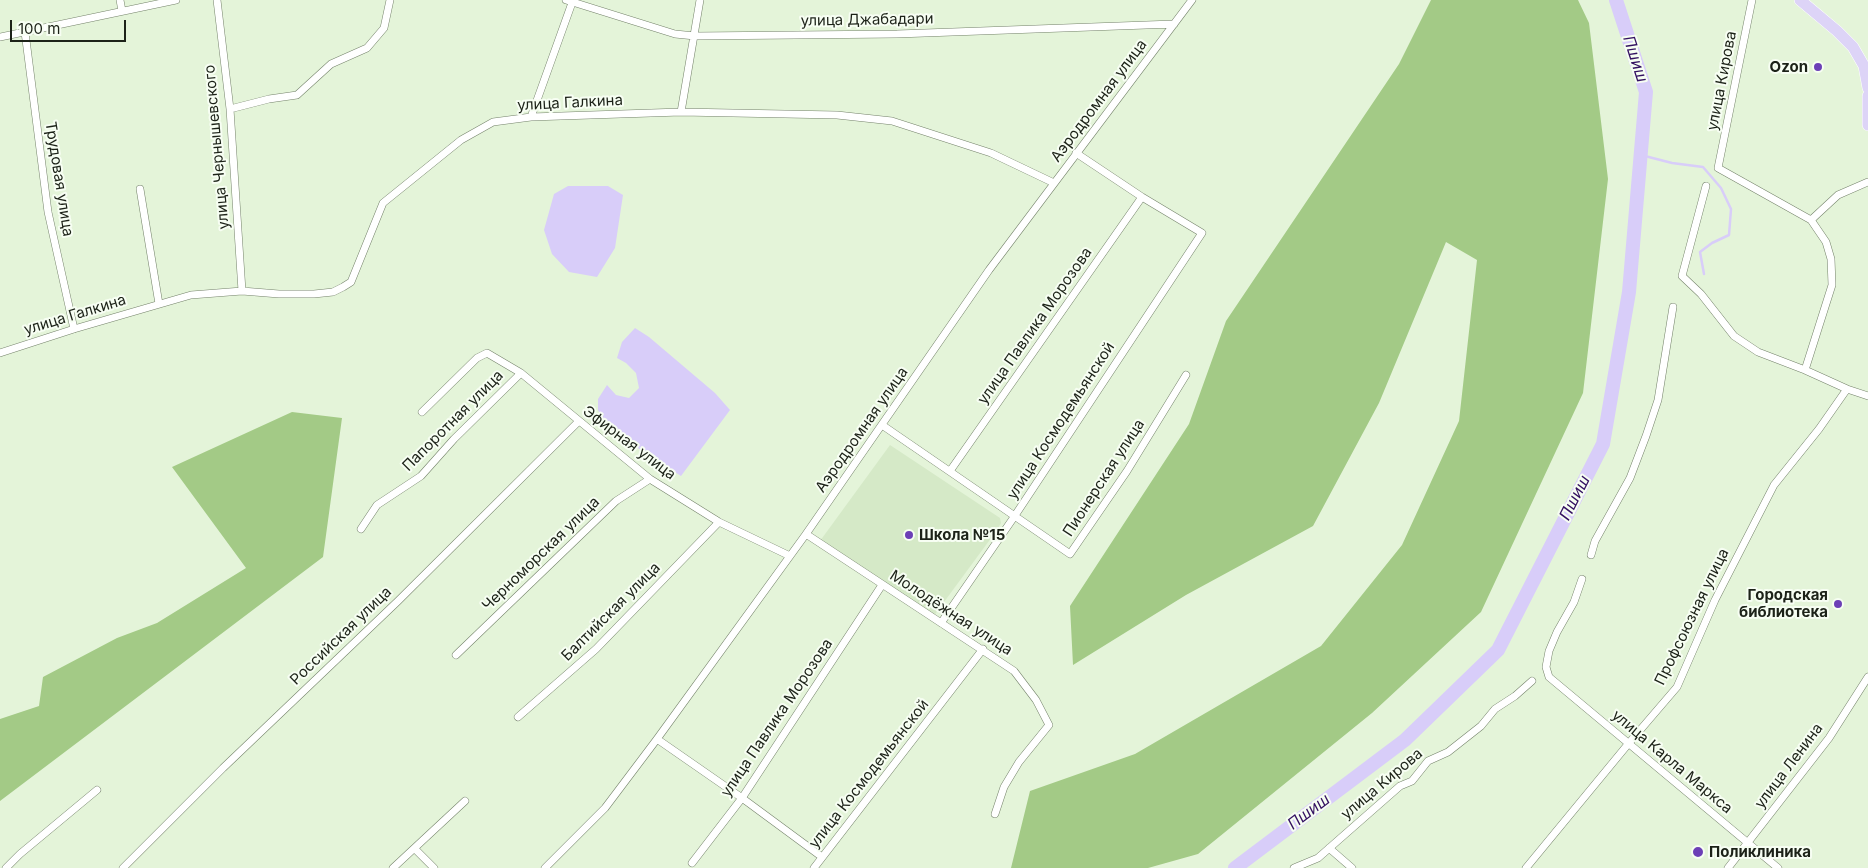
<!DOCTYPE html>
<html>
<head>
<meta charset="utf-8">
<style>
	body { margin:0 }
	#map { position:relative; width:1868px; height:868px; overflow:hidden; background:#e4f4d9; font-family:Inter,sans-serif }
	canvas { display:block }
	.scale { position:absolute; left:10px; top:20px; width:116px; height:22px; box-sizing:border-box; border:2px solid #1c2218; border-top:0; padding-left:6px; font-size:15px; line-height:18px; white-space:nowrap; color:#1c2218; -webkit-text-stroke:4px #f7fef3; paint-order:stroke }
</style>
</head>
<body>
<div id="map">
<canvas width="1868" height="868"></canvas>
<div class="scale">100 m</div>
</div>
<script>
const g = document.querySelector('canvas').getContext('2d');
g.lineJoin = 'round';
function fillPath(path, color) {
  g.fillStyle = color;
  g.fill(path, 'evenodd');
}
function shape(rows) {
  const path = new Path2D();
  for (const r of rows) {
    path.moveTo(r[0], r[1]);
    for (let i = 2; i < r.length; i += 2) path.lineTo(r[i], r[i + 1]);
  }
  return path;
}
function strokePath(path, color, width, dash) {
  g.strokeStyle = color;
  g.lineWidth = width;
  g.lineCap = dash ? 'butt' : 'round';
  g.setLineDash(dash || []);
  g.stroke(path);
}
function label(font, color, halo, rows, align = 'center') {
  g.font = font + ' Inter,sans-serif';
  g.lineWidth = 4;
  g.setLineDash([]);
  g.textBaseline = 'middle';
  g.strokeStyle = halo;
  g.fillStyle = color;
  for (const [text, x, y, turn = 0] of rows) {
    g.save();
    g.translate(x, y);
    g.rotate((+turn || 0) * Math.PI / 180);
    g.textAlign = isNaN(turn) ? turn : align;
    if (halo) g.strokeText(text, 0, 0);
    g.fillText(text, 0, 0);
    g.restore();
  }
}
fillPath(shape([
	[890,445,1000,518,1001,523,997,530,933,617,820,541]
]), '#d5e9c7');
fillPath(shape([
	[1431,0,1578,0,1589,23,1608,179,1583,393,1481,612,1372,713,1198,854,1148,868,1011,868,1030,791,1135,754,1321,646,1402,545,1459,421,1477,260,1446,242,1379,403,1313,526,1186,595,1073,665,1070,606,1189,424,1226,321,1399,64],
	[292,412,342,418,323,557,0,801,0,719,39,706,43,677,117,638,157,623,246,568,172,467]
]), '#a3ca86');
fillPath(shape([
	[568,186,608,186,623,195,615,248,597,277,569,272,552,254,544,230,554,194],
	[635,328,649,337,715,393,730,410,681,476,607,428,598,410,598,399,607,385,616,395,629,398,639,388,636,373,626,363,617,358,622,342]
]), '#d8cdf9');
strokePath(shape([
	[1641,155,1672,163,1703,167,1721,188,1731,209,1729,235,1712,243,1700,252,1704,274]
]), '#d8cdf9', 2.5);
strokePath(shape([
	[1235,868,1405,740,1498,650,1603,444,1629,292,1646,92,1616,0]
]), '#d8cdf9', 14);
const street = shape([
	[120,0,122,11],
	[217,0,230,109,242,291],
	[566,0,675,34,695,36,897,34,1174,24],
	[1752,0,1718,168,1811,220,1826,242,1831,259,1832,285,1805,370],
	[25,32,48,212,74,329],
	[0,37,176,0],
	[230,109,269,99,297,95,331,64,367,48,384,28,390,0],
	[681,112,700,0],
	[531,117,573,0],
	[1706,186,1682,276,1701,294,1734,336,1758,352,1805,370,1847,389,1868,396],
	[140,189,159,304],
	[1811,220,1838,195,1868,182],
	[0,353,74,329,191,295,242,291,279,294,314,294,333,292,343,287,351,282,383,203,461,140,493,122,531,117,681,112,837,115,892,121,991,153,1054,183],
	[422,412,477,358,487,353,521,373,650,479,719,522,790,556],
	[882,425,1070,554,1127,471,1186,375],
	[950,471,1142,197],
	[361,529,377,505,421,476,454,439,521,373],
	[806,534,1014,671,1036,700,1049,725,1019,762,1004,787,995,814],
	[1591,555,1595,541,1630,478,1646,436,1658,400,1673,307],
	[1582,579,1574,602,1557,632,1549,651,1546,667,1549,677,1778,868],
	[941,623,1014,517,1202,233,1142,197,1076,153],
	[456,655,616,501,650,479],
	[518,717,596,649,719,522],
	[657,739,742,798,822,857],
	[1329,848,1352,868],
	[415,849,434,868],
	[692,863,742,798,882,585],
	[6,868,20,854,97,790],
	[123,868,223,768,398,601,578,422],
	[393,868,465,801],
	[545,868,605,808,657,739,806,534,989,270,1192,0],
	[814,868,983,649],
	[1294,868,1318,858,1400,786,1412,781,1428,761,1448,752,1481,726,1495,709,1515,696,1532,681],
	[1526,868,1629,743,1677,687,1715,600,1774,485,1819,429,1847,389],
	[1728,868,1829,738,1868,677]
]);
const primary = shape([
	[1800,0,1837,31,1853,47,1864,66,1868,88],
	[1868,96,1868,125]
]);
strokePath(street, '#74826a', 8);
strokePath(primary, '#fff', 12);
strokePath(street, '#fff', 7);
strokePath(primary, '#ddd4f7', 11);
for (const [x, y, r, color] of [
	[1818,67,5,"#6c3fb6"],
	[909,535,5,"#6c3fb6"],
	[1838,604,5,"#6c3fb6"],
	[1698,852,6,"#6c3fb6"]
]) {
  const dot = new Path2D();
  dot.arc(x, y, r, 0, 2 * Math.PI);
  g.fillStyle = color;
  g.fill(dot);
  strokePath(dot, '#f7fef3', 2);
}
label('15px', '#1c2218', '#f7fef3', [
	["улица Джабадари",867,20,-1],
	["улица Кирова",1722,81,-79],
	["Аэродромная улица",1099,101,-53],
	["улица Галкина",570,103,-3],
	["улица Чернышевского",217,147,-95],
	["Трудовая улица",59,179,81],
	["улица Галкина",75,315,-17],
	["улица Павлика Морозова",1035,326,-55],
	["Папоротная улица",453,421,-45],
	["улица Космодемьянской",1061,421,-57],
	["Аэродромная улица",862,430,-55],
	["Эфирная улица",629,443,37],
	["Пионерская улица",1104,478,-57],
	["Черноморская улица",541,554,-44],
	["Балтийская улица",611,612,-45],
	["Молодёжная улица",951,613,33],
	["Профсоюзная улица",1692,617,-64],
	["Российская улица",341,636,-44],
	["улица Павлика Морозова",777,718,-56],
	["улица Карла Маркса",1672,762,40],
	["улица Ленина",1789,766,-53],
	["улица Космодемьянской",869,774,-52],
	["улица Кирова",1382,784,-40]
]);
label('bold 15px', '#1c2218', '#f7fef3', [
	["Ozon",1808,67],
	["Школа №15",919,535,"left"],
	["Городская",1828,595],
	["библиотека",1828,612],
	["Поликлиника",1709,852,"left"]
], 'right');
label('italic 16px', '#331061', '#f7fef3', [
	["Пшиш",1635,59,72],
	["Пшиш",1575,498,-63],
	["Пшиш",1309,812,-37]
]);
</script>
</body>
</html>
